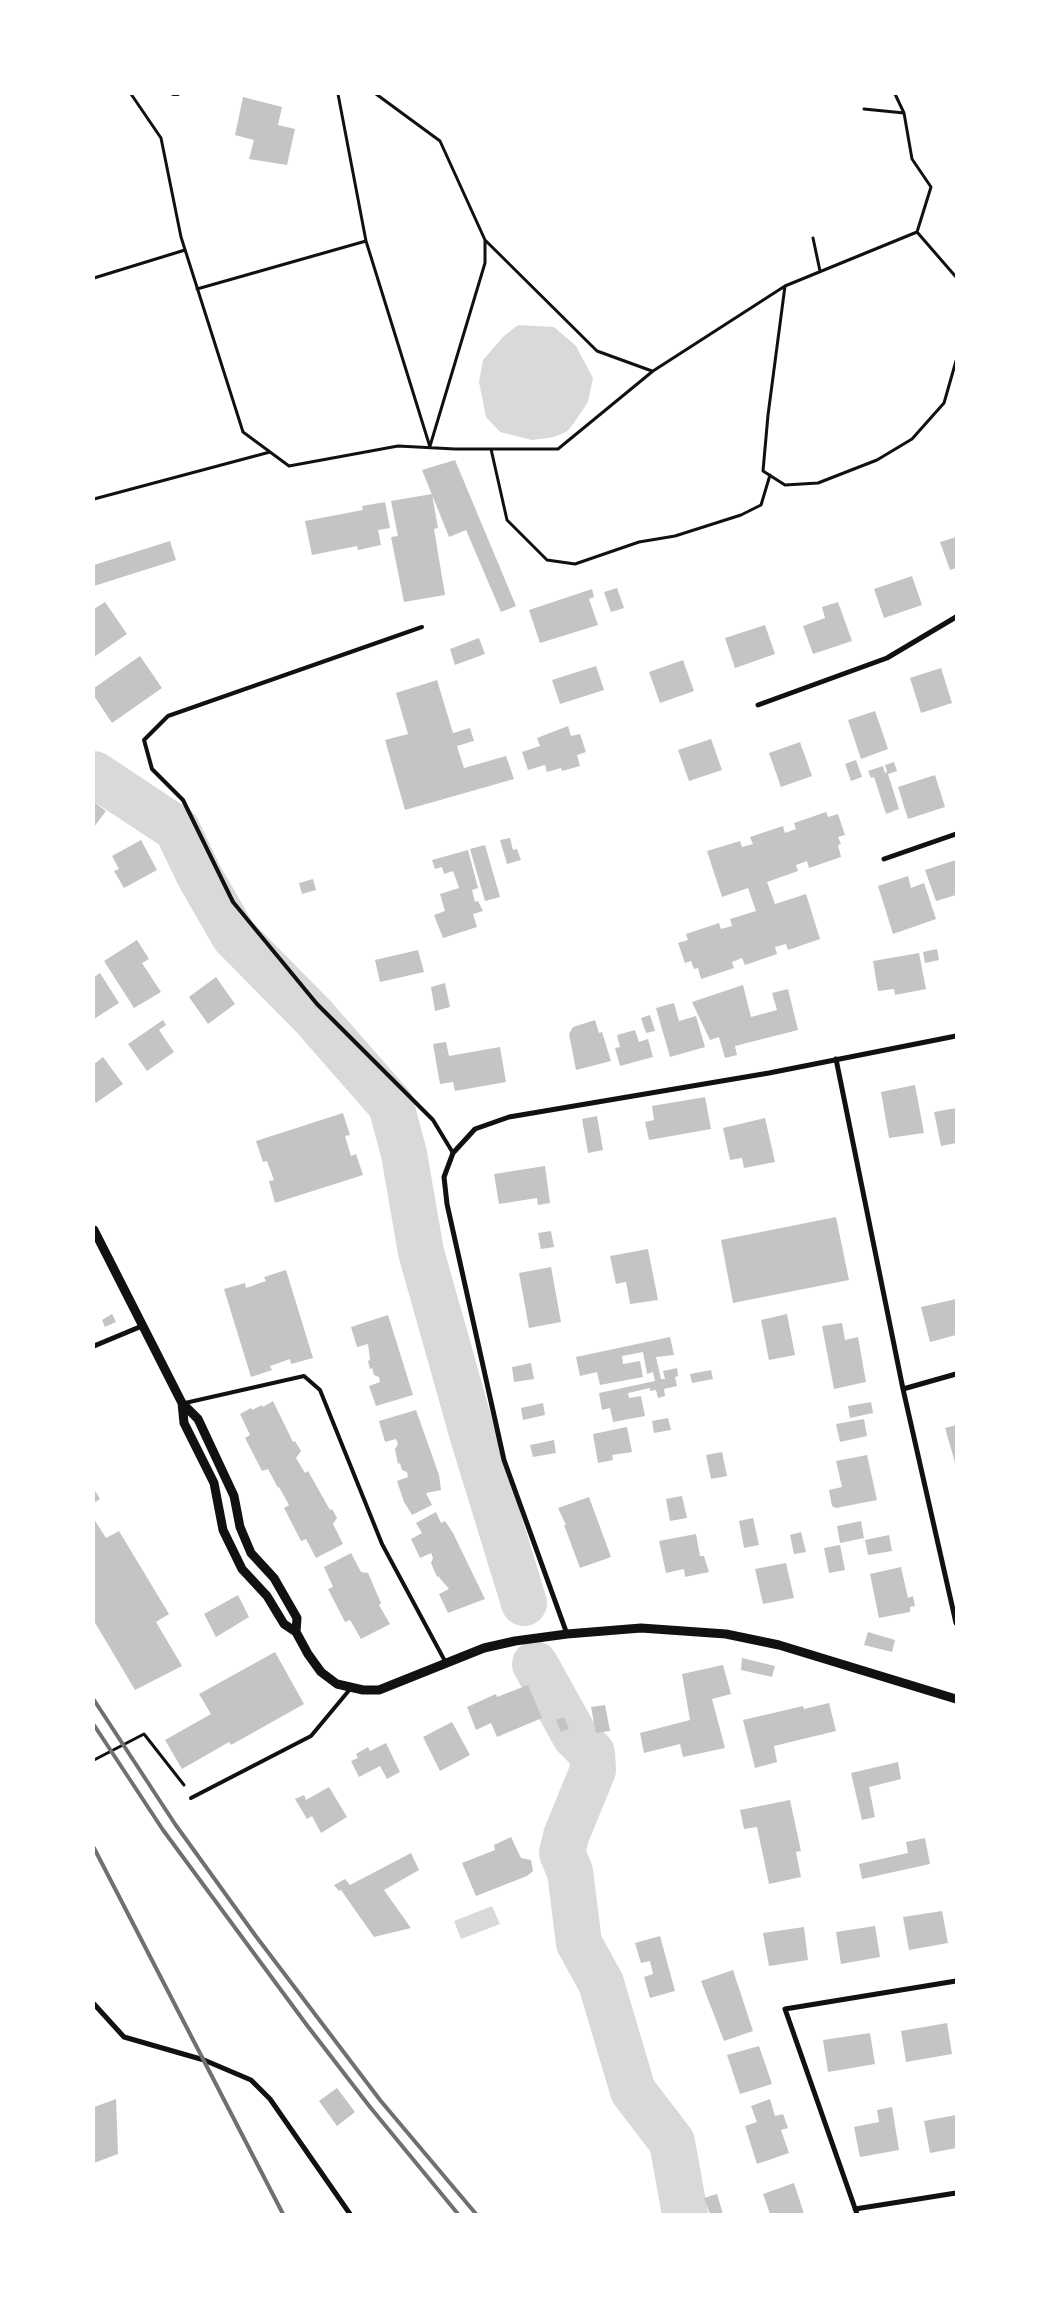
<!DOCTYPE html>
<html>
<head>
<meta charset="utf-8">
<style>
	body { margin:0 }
	#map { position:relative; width:1050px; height:2308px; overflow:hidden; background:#fff; font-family:"Alegreya Sans",sans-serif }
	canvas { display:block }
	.frame { position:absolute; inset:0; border:95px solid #fff; pointer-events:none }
</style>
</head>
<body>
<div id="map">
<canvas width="1050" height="2308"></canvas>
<div class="frame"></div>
</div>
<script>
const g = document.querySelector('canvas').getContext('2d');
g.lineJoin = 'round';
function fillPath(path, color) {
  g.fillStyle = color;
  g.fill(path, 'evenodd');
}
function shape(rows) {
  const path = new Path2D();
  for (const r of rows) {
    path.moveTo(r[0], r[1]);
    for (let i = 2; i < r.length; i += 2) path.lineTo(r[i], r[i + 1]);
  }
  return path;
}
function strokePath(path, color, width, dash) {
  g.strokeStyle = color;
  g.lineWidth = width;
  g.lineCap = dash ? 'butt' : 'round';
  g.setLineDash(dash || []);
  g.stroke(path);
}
fillPath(shape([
	[518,325,554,327,576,346,593,378,588,402,571,427,566,432,554,437,532,440,500,432,486,417,479,382,483,360,504,336],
	[492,1906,500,1924,461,1939,454,1921]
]), '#d9d9d9');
strokePath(shape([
	[94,774,177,829,199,875,234,936,313,1016,391,1105,404,1154,421,1252,474,1440,524,1603],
	[535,1664,575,1736,592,1753,593,1770,566,1836,562,1853,570,1872,579,1943,601,1983,633,2091,672,2142,685,2214]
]), '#d9d9d9', 46);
fillPath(shape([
	[243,97,282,107,278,125,295,129,287,165,249,159,254,140,235,135],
	[455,460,516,606,501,612,466,530,449,537,422,470],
	[432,494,438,528,434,529,445,595,404,602,391,537,398,536,391,501],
	[385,502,390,528,378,530,381,545,358,550,357,546,312,555,305,521,363,510,362,506],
	[956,537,956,568,950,570,940,542],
	[170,541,176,560,94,586,94,565],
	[912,576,922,605,884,618,874,589],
	[617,588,624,608,611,612,604,592],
	[592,589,594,597,589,599,598,625,540,643,529,610],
	[105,602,127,634,94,657,94,609],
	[838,602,852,641,813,654,803,626,825,618,822,607],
	[765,625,775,654,735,668,725,638],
	[479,638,485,654,455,665,450,649],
	[140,656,162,688,112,723,94,696,94,688],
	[683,660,694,691,660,703,649,672],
	[596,666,604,690,560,704,552,680],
	[941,668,952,703,921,713,910,678],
	[437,680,453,733,470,728,474,741,457,746,464,768,506,756,514,779,405,810,385,740,408,734,396,693],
	[875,711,888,749,861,759,848,720],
	[568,726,571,736,580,734,586,752,577,755,580,766,562,771,561,768,547,772,545,765,528,770,522,752,540,746,537,738],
	[711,739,722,770,689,781,678,750],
	[800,742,812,776,781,787,769,753],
	[856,760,862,777,851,781,845,764],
	[894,762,897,771,888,774,899,809,886,814,874,777,871,778,868,771,883,766,885,773,887,772,885,765],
	[935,775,945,807,908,819,898,787],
	[94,802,106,811,94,827],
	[826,812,828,817,838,814,845,835,838,837,841,844,838,845,841,857,809,868,807,861,796,865,798,871,767,882,775,904,806,894,820,939,788,950,786,944,775,947,777,954,745,965,742,958,732,962,734,968,701,979,698,968,694,969,691,961,685,963,678,943,688,940,686,934,719,923,721,929,732,926,730,919,756,911,748,888,722,897,707,851,740,841,742,847,753,844,750,837,783,826,785,833,796,829,794,823],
	[510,838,513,850,517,849,521,860,507,864,500,840],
	[141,840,157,870,124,888,114,871,119,869,112,856],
	[485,845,500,897,485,901,470,849],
	[468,850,478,888,472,890,475,902,478,901,483,911,473,914,477,927,443,938,434,915,445,911,440,894,459,888,453,871,444,874,442,867,435,869,432,860],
	[956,860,956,895,936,901,925,870],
	[908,876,911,888,924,883,936,919,893,934,878,886],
	[313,879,316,890,302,894,299,883],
	[137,940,149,959,142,963,161,992,134,1008,104,961],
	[937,949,939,960,925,963,923,952],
	[418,950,424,972,380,982,375,960],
	[919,953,926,989,895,995,894,989,878,991,873,961],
	[100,973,119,1003,94,1019,94,977],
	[216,977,235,1004,208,1024,189,997],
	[445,983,450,1007,435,1011,431,987],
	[743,985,751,1017,777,1010,772,993,788,989,798,1030,735,1046,737,1055,725,1058,719,1037,710,1040,692,1002],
	[674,1003,679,1021,696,1016,705,1047,670,1057,656,1008],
	[650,1015,655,1031,646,1033,641,1018],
	[163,1020,166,1025,159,1030,174,1052,147,1071,128,1044],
	[595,1020,599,1033,602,1032,611,1061,576,1070,569,1034,573,1027],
	[635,1030,639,1042,648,1039,653,1057,620,1066,615,1048,620,1047,617,1035],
	[446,1042,449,1056,500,1047,506,1082,455,1091,453,1082,440,1084,433,1044],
	[103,1057,123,1084,96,1103,94,1100,94,1064],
	[915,1085,924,1133,889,1138,881,1092],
	[705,1097,711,1129,649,1140,645,1122,654,1120,652,1106],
	[956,1108,956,1143,941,1146,934,1112],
	[343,1113,350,1135,345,1136,351,1156,356,1154,363,1175,275,1203,269,1181,274,1180,267,1161,263,1162,256,1141],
	[597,1116,603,1150,588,1153,582,1119],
	[765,1118,775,1162,744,1168,742,1158,730,1160,723,1128],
	[545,1166,550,1203,538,1205,537,1198,499,1204,494,1174],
	[836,1217,849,1280,733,1303,721,1240],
	[551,1231,554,1247,541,1249,538,1233],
	[648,1249,658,1300,630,1304,626,1282,616,1284,610,1256],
	[551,1267,561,1322,529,1328,519,1273],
	[286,1270,313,1358,291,1364,290,1359,270,1366,272,1370,251,1377,224,1289,245,1283,246,1288,266,1281,264,1277],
	[956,1299,956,1335,930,1342,921,1307],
	[112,1314,116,1322,105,1327,102,1320],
	[787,1314,795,1355,769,1360,761,1320],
	[388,1315,413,1395,376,1406,369,1386,380,1382,379,1377,374,1375,372,1368,370,1369,368,1361,370,1360,368,1344,357,1347,351,1327],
	[842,1323,845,1340,858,1337,866,1382,834,1389,822,1326],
	[670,1337,674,1355,656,1357,661,1379,665,1379,663,1371,677,1368,678,1376,675,1377,677,1386,664,1389,665,1396,658,1398,656,1390,650,1391,650,1388,628,1393,629,1398,641,1396,645,1416,613,1422,610,1408,602,1410,599,1393,655,1381,653,1372,647,1374,643,1352,622,1356,623,1364,640,1361,643,1377,600,1385,597,1372,580,1376,576,1357],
	[531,1363,534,1379,514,1382,512,1367],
	[711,1370,713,1379,692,1383,690,1374],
	[273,1401,293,1442,295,1441,301,1451,296,1458,305,1473,308,1471,330,1510,332,1509,337,1518,333,1524,343,1544,316,1558,306,1539,301,1541,284,1508,289,1505,279,1487,278,1488,268,1469,262,1471,245,1438,250,1435,240,1414,251,1408,252,1410,262,1405,263,1407],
	[871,1402,873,1413,850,1418,848,1406],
	[543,1403,545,1415,523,1420,521,1408],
	[416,1410,439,1475,441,1490,426,1493,432,1505,412,1515,404,1502,397,1481,408,1477,407,1472,402,1470,400,1463,398,1464,395,1449,398,1444,396,1439,385,1442,379,1421],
	[668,1418,671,1430,654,1433,652,1421],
	[864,1419,867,1436,840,1442,836,1424],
	[956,1425,956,1466,945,1428],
	[627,1427,632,1452,612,1455,613,1460,598,1463,593,1434],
	[554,1440,556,1453,533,1457,530,1445],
	[722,1452,727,1476,711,1479,706,1455],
	[867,1455,877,1500,836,1508,832,1506,829,1490,842,1487,836,1461],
	[94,1489,100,1499,94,1503],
	[682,1496,687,1518,670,1521,666,1499],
	[589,1497,611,1557,580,1568,564,1525,566,1525,558,1508],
	[436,1512,441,1523,445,1521,453,1533,485,1599,448,1613,439,1594,449,1589,438,1576,437,1577,431,1563,433,1558,431,1553,420,1558,411,1539,422,1533,416,1523],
	[753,1518,759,1545,744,1548,739,1521],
	[94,1519,106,1538,119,1531,169,1614,156,1622,182,1666,135,1690,94,1621],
	[861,1521,864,1538,840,1543,837,1526],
	[801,1532,806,1552,794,1554,790,1535],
	[696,1534,700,1556,704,1556,709,1572,685,1577,684,1569,666,1573,659,1541],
	[889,1535,892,1551,868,1555,865,1540],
	[840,1545,845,1570,829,1573,824,1548],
	[351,1553,361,1572,368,1573,381,1603,379,1605,390,1624,361,1639,350,1620,345,1622,328,1589,333,1587,324,1567],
	[786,1563,794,1598,763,1604,755,1569],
	[901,1567,908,1598,913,1596,915,1606,910,1607,910,1612,879,1618,870,1574],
	[238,1595,249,1617,216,1637,204,1614],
	[868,1632,895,1640,892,1652,864,1645],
	[275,1652,304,1704,231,1745,229,1742,182,1769,165,1740,211,1714,199,1694],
	[742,1658,775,1666,772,1677,741,1670],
	[723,1665,731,1694,712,1699,725,1748,683,1757,680,1744,644,1753,640,1733,690,1720,682,1674],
	[528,1685,542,1718,497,1737,491,1723,476,1730,467,1707,496,1694,497,1697],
	[829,1703,836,1731,774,1746,777,1762,755,1768,743,1720,803,1706,804,1709],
	[605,1705,610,1731,596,1733,591,1707],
	[564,1717,569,1729,561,1732,556,1720],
	[452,1722,470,1755,440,1771,423,1737],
	[386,1743,400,1772,387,1779,380,1766,359,1777,351,1761,358,1758,356,1754,368,1747,370,1751],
	[898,1762,901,1779,869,1787,875,1817,862,1820,851,1773],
	[329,1787,347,1817,321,1833,312,1816,307,1819,295,1799,304,1795,306,1800],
	[790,1800,801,1851,796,1852,801,1877,769,1884,757,1827,744,1829,740,1810],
	[511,1837,521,1858,531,1860,533,1871,527,1876,476,1896,462,1863,495,1850,494,1845],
	[925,1838,930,1864,862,1879,859,1864,908,1853,906,1842],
	[411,1853,419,1870,384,1890,411,1928,374,1937,341,1890,339,1891,334,1885,345,1879,350,1885],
	[942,1911,948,1943,909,1950,903,1917],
	[875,1926,880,1957,841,1964,836,1932],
	[804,1927,808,1960,769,1966,763,1933],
	[660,1936,675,1991,650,1998,644,1977,653,1974,650,1961,641,1963,635,1943],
	[733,1970,753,2031,724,2041,701,1981],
	[947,2023,952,2054,906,2062,901,2031],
	[870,2033,875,2064,828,2072,823,2040],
	[759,2046,772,2084,740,2094,727,2055],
	[337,2088,355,2112,337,2126,319,2101],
	[116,2099,118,2154,94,2163,94,2107],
	[770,2099,775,2116,783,2114,788,2128,781,2130,789,2153,757,2164,745,2126,757,2122,751,2106],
	[892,2107,899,2150,860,2157,854,2127,879,2122,877,2110],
	[956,2115,956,2148,930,2153,924,2121],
	[794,2183,804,2214,770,2214,763,2194],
	[717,2194,723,2214,710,2214,704,2198]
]), '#c4c4c4');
strokePath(shape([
	[131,94,161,138,181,237,243,432,289,466,398,446,455,449,558,449,653,371,785,286,917,232,931,187,912,159,904,113,895,94],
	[376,94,440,141,485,240,597,351,652,371],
	[864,109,904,113],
	[917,232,956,277],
	[813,238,820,271],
	[366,241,430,447],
	[94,278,185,250],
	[785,286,768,415,763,471,785,485,818,483,877,460,912,439,944,403,956,361],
	[197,289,366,241,338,94],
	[430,446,485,263,485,240],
	[491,449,507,520,547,560,575,564,639,542,675,536,741,515,761,505,770,475],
	[94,499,270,452],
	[94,1760,144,1734,184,1785]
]), '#111', 3);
strokePath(shape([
	[173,94,178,94],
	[422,627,168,716,144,740,152,769,183,800,233,902,317,1004,433,1120,453,1153],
	[185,1403,304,1376,320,1390,382,1544,446,1663],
	[191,1798,311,1736,351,1688]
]), '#111', 4);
strokePath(shape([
	[758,705,887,658,956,617],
	[884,859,956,834],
	[836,1059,903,1389,956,1623],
	[94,1346,142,1326],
	[903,1389,956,1374],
	[567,1634,504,1460,447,1204,444,1177,453,1153,475,1129,509,1117,769,1073,956,1036],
	[94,2004,124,2037,204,2060,251,2080,270,2099,350,2214],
	[855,2209,956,2193],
	[857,2214,785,2009,956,1981]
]), '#111', 5);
strokePath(shape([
	[94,1230,182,1403,198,1419,234,1496,240,1527,251,1553,274,1578,297,1618,296,1632],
	[182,1403,184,1423,214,1483,223,1530,242,1569,267,1596,284,1624,296,1632,308,1654,321,1672,337,1684,363,1690,379,1690,484,1648,515,1641,567,1634,641,1628,726,1634,779,1645,956,1699]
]), '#111', 9);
strokePath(shape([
	[94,1700,175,1824,255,1935,380,2100,476,2214],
	[94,1725,163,1830,306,2024,370,2107,458,2214],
	[94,1848,283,2214]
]), '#707070', 4);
</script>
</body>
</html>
